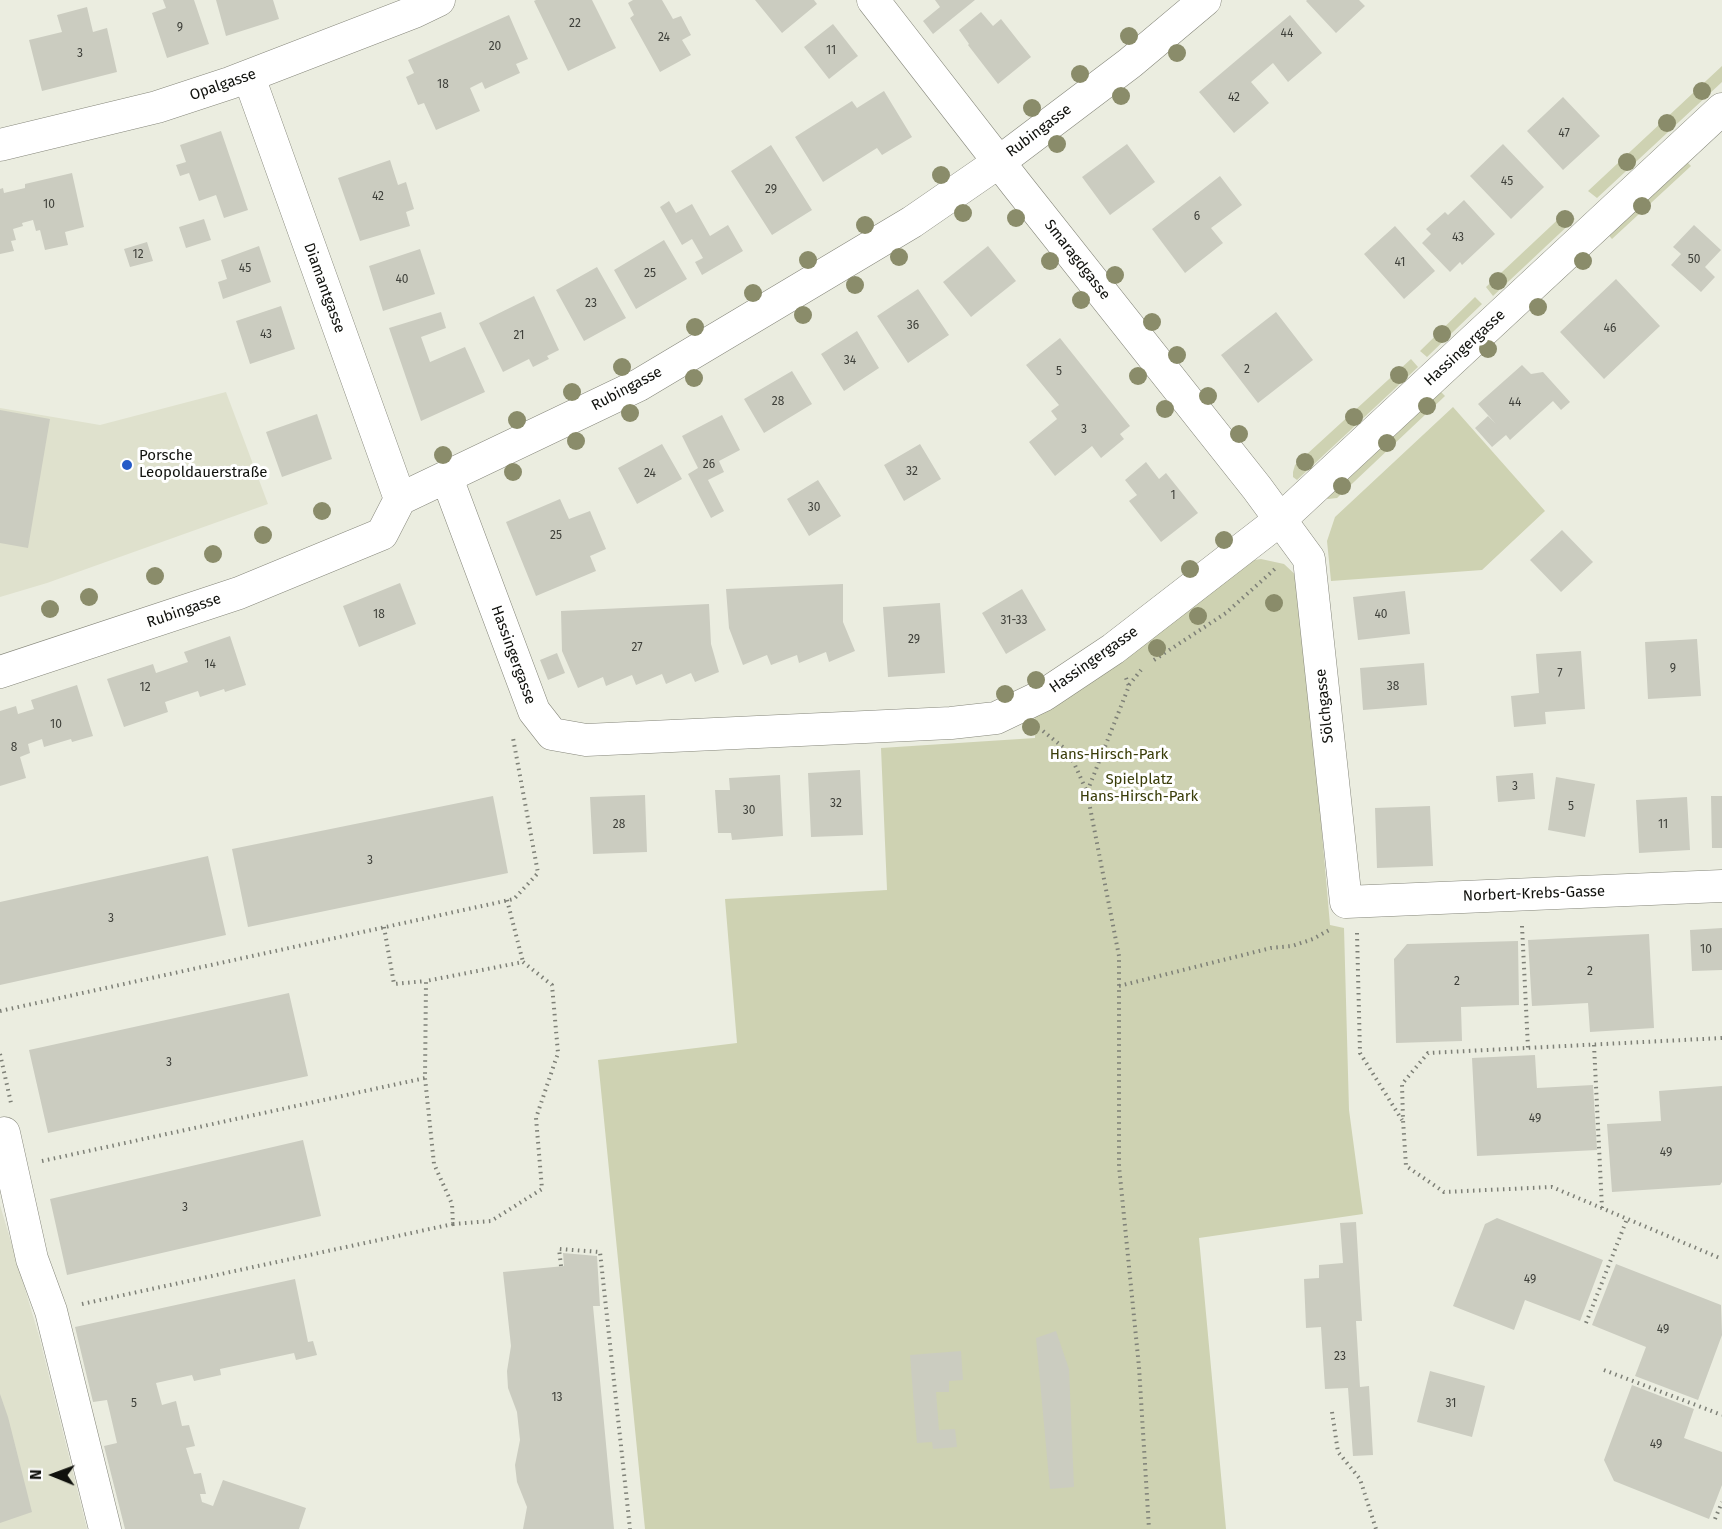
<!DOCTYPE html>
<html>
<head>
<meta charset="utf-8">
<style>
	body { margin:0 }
	#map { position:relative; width:1722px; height:1529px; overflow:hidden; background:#ebede0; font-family:"Fira Sans",sans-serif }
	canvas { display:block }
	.north { position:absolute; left:24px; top:1445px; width:60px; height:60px; -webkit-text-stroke:4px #fff; paint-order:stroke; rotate:271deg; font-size:16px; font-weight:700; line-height:24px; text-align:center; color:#10110d }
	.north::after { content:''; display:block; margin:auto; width:21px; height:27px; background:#10110d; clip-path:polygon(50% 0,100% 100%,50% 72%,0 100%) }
</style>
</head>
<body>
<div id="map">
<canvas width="1722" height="1529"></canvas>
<div class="north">N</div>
</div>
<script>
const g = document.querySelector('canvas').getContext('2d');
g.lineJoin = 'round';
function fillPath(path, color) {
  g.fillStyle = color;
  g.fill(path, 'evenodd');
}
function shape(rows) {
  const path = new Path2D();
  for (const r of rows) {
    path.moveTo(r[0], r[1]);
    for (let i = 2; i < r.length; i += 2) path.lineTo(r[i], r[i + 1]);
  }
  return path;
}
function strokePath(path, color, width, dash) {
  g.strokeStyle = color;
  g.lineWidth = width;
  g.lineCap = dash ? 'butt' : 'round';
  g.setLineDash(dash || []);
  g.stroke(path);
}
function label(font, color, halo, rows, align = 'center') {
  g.font = font + ' "Fira Sans",sans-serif';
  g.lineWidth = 6;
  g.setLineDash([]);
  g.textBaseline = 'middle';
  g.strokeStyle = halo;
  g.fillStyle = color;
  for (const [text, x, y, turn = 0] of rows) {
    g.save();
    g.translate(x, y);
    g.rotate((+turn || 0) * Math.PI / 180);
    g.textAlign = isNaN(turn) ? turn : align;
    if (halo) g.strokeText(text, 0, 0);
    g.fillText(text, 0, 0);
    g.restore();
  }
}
fillPath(shape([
	[226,392,268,504,47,583,0,597,0,408,100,425],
	[0,1205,39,1336,87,1529,0,1529]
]), '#dfe1cd');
fillPath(shape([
	[1722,66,1722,82,1597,198,1588,191],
	[1683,158,1691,166,1612,239,1605,231],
	[1567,211,1575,219,1493,296,1486,287],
	[1475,297,1482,304,1427,357,1420,351],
	[1411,359,1418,367,1297,480,1293,477,1293,472,1295,465],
	[1437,388,1445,396,1337,498,1328,499,1323,496],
	[1453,407,1545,511,1482,570,1331,581,1327,541,1335,517],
	[1261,559,1284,564,1300,579,1330,925,1344,928,1349,1110,1363,1214,1199,1238,1226,1529,645,1529,598,1060,737,1043,725,899,887,890,881,748,1035,738,1035,716,1242,562]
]), '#ced2b2');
fillPath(shape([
	[163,0,194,0,209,44,167,58,152,13,166,8],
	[216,0,273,0,279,19,226,36],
	[536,0,592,0,616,48,568,71,534,1],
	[633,0,662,0,673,19,681,16,691,35,682,40,691,55,660,72,630,18,634,15,628,3],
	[755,0,814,0,817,4,782,33],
	[935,0,975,0,933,34,923,21,940,7],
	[1307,0,1359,0,1365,6,1336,33,1306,1],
	[87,7,93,32,107,28,117,72,42,91,29,40,62,32,57,15],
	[981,12,993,26,1001,19,1031,57,998,84,968,45,969,44,959,30],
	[509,15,528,59,516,64,520,73,485,89,482,82,470,88,480,111,436,130,424,103,418,105,406,77,414,73,408,60],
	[1290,15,1322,53,1288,82,1273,63,1251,82,1269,103,1234,133,1199,92],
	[833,24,858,56,829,79,804,47],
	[884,91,912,137,882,155,877,148,823,182,795,137,852,101,857,108],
	[1563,97,1600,136,1563,170,1527,131],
	[221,131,248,210,224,218,216,195,199,201,189,173,180,176,176,165,186,162,180,145],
	[1127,144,1155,182,1110,215,1082,177],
	[1503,144,1544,187,1511,219,1470,176],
	[771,145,812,210,772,235,731,171],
	[390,160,398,185,406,182,414,209,406,212,410,226,360,241,338,178],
	[72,173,84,227,65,232,68,245,45,250,40,230,36,231,33,220,22,223,23,226,13,229,16,240,11,241,14,251,0,254,0,189,3,188,4,193,25,188,25,184],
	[1220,176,1242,205,1211,228,1223,243,1185,273,1152,229],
	[1464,200,1495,234,1462,265,1460,262,1450,272,1422,243,1431,234,1426,229,1445,212,1448,215],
	[669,201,676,213,692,204,710,236,728,225,743,251,702,275,695,262,703,258,692,239,682,245,660,207],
	[204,219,211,240,186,248,179,227],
	[1694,225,1721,250,1705,267,1715,277,1701,292,1671,265,1681,254,1673,247],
	[1395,226,1435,271,1404,299,1364,254],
	[664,240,687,279,636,309,614,270],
	[147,242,153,261,130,267,124,249],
	[259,246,271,282,223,299,218,282,227,279,221,260],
	[988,246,1016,281,971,317,943,282],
	[420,249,435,294,383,311,369,266],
	[597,267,626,318,584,341,556,290],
	[1616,279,1660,326,1604,379,1560,332],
	[918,289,949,335,908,363,877,316],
	[534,296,559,350,547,356,549,359,533,367,529,359,503,372,479,323],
	[281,306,295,349,250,364,236,321],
	[441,312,446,328,421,337,430,362,465,347,485,392,421,421,389,328],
	[1276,312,1313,360,1258,403,1221,355],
	[857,331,879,368,844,391,821,354],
	[1060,338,1130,426,1120,434,1124,439,1101,458,1092,446,1055,476,1029,442,1057,419,1051,411,1059,405,1026,365],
	[1522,365,1531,374,1543,372,1570,402,1561,410,1553,401,1510,440,1506,435,1492,447,1475,428,1488,416,1496,424,1478,404],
	[792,371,812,404,764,433,744,399],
	[0,410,50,419,28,548,0,543],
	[317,414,332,459,282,477,266,432],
	[722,415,740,450,719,461,724,472,708,480,724,511,711,518,688,474,698,468,682,436],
	[662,444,682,479,637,504,618,468],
	[920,444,941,479,904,501,884,465],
	[1146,462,1159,479,1166,473,1198,513,1161,542,1129,501,1137,495,1125,480],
	[818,480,841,516,809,536,787,499],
	[560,499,569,519,590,511,606,549,590,556,596,571,536,596,506,522],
	[1562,530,1593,562,1561,592,1530,560],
	[400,583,416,624,359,647,343,606],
	[843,584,843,622,855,651,829,662,826,652,799,663,797,655,771,665,767,655,743,665,729,628,726,589],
	[1022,589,1046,630,1006,654,982,613],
	[1405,591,1410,634,1358,640,1353,597],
	[940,603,945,673,888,677,883,607],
	[709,604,711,644,719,672,695,682,691,673,666,684,662,674,636,685,632,675,606,686,603,677,578,688,562,651,561,611],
	[230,636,246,685,225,692,224,689,200,697,198,691,165,702,168,712,124,727,107,679,153,664,156,673,188,662,184,652],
	[1697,639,1701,696,1648,699,1645,642],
	[1581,651,1585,709,1545,712,1546,724,1514,727,1511,696,1539,693,1536,654],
	[557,653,565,673,548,680,540,660],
	[1424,663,1427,705,1363,710,1360,668],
	[77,685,93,736,72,742,71,739,44,747,42,739,28,744,30,753,20,757,26,778,0,786,0,711,16,706,18,714,34,709,31,700],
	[860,770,863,835,811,837,808,773],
	[1533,773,1535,799,1498,802,1496,776],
	[780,775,783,836,732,840,731,833,718,833,715,790,730,790,729,778],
	[1556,777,1595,784,1585,837,1548,830],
	[645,795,647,852,593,854,590,797],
	[493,796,508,873,248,927,232,849],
	[1711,796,1722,796,1722,848,1712,848],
	[1687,797,1690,850,1639,853,1636,800],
	[1430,806,1433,866,1377,868,1375,808],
	[208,856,226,935,0,985,0,902],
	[1722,928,1722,970,1692,971,1690,930],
	[1649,934,1654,1028,1590,1032,1588,1003,1532,1006,1528,940],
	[1518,941,1519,1005,1461,1007,1462,1041,1396,1043,1394,959,1407,944],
	[289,993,308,1076,48,1133,29,1050],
	[1535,1055,1537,1088,1593,1085,1597,1150,1477,1156,1472,1058],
	[1722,1086,1722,1182,1720,1185,1612,1192,1607,1124,1661,1121,1659,1091],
	[303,1140,321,1216,67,1275,50,1199],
	[1497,1218,1603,1260,1580,1321,1525,1300,1514,1330,1453,1306,1485,1224],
	[1356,1222,1362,1321,1356,1321,1360,1387,1369,1386,1373,1455,1353,1456,1348,1388,1325,1389,1321,1327,1306,1328,1304,1279,1319,1278,1319,1265,1343,1263,1340,1223],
	[563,1253,597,1256,600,1306,593,1306,614,1529,523,1529,527,1507,517,1482,515,1465,520,1440,517,1412,508,1388,507,1371,511,1346,503,1272,564,1266],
	[1616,1264,1721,1305,1722,1335,1698,1400,1635,1376,1646,1347,1592,1325],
	[295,1279,308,1342,313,1341,317,1355,296,1360,294,1353,220,1369,221,1375,194,1381,192,1375,156,1383,162,1405,176,1401,182,1426,189,1425,195,1446,186,1448,194,1474,201,1473,206,1494,200,1494,202,1502,213,1506,223,1480,306,1508,299,1529,125,1529,104,1446,117,1443,107,1400,93,1402,75,1327],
	[1056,1331,1069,1369,1074,1487,1050,1489,1036,1338],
	[961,1351,963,1380,949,1381,949,1392,936,1392,939,1430,955,1429,957,1447,933,1449,932,1442,917,1443,910,1355],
	[1430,1371,1485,1386,1472,1437,1417,1422],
	[1632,1385,1694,1409,1684,1438,1722,1452,1722,1485,1709,1519,1614,1481,1604,1460],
	[0,1394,8,1417,32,1512,0,1523]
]), '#cbccc0');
const minor = shape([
	[873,0,1016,184,1257,488,1309,559,1346,902,1722,886],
	[249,77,400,499],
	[0,145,157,107,230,83,414,12,439,0],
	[447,478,534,711,552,734,586,740,951,723,996,718,1044,695,1113,649,1281,519,1722,109],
	[0,672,239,593,382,534,400,499,639,385,912,222,999,162,1130,63,1205,0],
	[4,1133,32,1259,51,1311,105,1529]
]);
strokePath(minor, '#85867a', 33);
strokePath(shape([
	[1154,660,1226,613,1277,567],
	[1126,678,1129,686,1087,792,1119,956,1119,1166,1139,1367,1149,1529],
	[1129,685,1141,670],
	[1043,731,1064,748,1074,763,1087,792],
	[507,900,523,962],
	[1522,926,1528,1048],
	[384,927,394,984,426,981],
	[1357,933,1360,1053,1402,1120],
	[523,962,552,985,558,1053,536,1118,542,1189,491,1221,453,1224,452,1204,434,1164,425,1078,426,981,523,962],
	[1119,986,1271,948,1292,946,1313,939,1331,929],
	[0,1011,514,899,538,873,513,738],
	[1722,1038,1428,1053,1402,1084,1403,1120,1406,1166,1444,1192,1552,1187,1722,1259],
	[1594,1045,1602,1208],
	[0,1054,11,1103],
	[42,1161,425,1078],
	[561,1266,559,1249,600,1252,630,1529],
	[82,1304,453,1224],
	[1586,1323,1627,1219],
	[1604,1370,1722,1415],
	[1332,1412,1338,1452,1360,1479,1376,1529],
	[1715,1519,1722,1502]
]), '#7e8077', 4, [1.5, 4.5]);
strokePath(minor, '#fff', 32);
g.fillStyle = '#8a8c6a';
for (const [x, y] of [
	[1129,36],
	[1177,53],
	[1080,74],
	[1702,91],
	[1121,96],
	[1032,108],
	[1667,123],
	[1057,144],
	[1627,162],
	[941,175],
	[1642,206],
	[963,213],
	[1016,218],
	[1565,219],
	[865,225],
	[899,257],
	[808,260],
	[1050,261],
	[1583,261],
	[1115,275],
	[1498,281],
	[855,285],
	[753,293],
	[1081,300],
	[1538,307],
	[803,315],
	[1152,322],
	[695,327],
	[1442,334],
	[1488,349],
	[1177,355],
	[622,367],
	[1399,375],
	[1138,376],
	[694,378],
	[572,392],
	[1208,396],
	[1427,406],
	[1165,409],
	[630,413],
	[1354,417],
	[517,420],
	[1239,434],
	[576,441],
	[1387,443],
	[443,455],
	[1305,462],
	[513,472],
	[1342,486],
	[322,511],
	[263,535],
	[1224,540],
	[213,554],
	[1190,569],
	[155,576],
	[89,597],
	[1274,603],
	[50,609],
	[1198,616],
	[1157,648],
	[1036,680],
	[1005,694],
	[1031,727]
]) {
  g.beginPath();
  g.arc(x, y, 9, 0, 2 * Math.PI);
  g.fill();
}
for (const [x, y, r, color] of [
	[127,465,6,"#245ac7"]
]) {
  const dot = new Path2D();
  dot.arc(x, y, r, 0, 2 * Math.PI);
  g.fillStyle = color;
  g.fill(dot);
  strokePath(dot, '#fff', 2);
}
label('12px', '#3f403a', null, [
	["22",575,24],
	["9",180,28],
	["44",1287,34],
	["24",664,38],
	["20",495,47],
	["11",831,51],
	["3",80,54],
	["18",443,85],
	["42",1234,98],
	["47",1564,134],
	["45",1507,182],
	["29",771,190],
	["42",378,197],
	["10",49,205],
	["6",1197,217],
	["43",1458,238],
	["12",138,255],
	["50",1694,260],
	["41",1400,263],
	["45",245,269],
	["25",650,274],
	["40",402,280],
	["23",591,304],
	["36",913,326],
	["46",1610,329],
	["43",266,335],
	["21",519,336],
	["34",850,361],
	["2",1247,370],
	["5",1059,372],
	["28",778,402],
	["44",1515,403],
	["3",1084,430],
	["26",709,465],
	["32",912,472],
	["24",650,474],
	["1",1173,496],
	["30",814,508],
	["25",556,536],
	["18",379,615],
	["40",1381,615],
	["31-33",1014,621],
	["29",914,640],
	["27",637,648],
	["14",210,665],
	["9",1673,669],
	["7",1560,674],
	["38",1393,687],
	["12",145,688],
	["10",56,725],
	["8",14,748],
	["3",1515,787],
	["32",836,804],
	["5",1571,807],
	["30",749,811],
	["28",619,825],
	["11",1663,825],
	["3",370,861],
	["3",111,919],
	["10",1706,950],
	["2",1590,972],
	["2",1457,982],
	["3",169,1063],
	["49",1535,1119],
	["49",1666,1153],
	["3",185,1208],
	["49",1530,1280],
	["49",1663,1330],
	["23",1340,1357],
	["13",557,1398],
	["5",134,1404],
	["31",1451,1404],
	["49",1656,1445]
]);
label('15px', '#10110d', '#fff', [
	["Opalgasse",223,85,-19],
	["Rubingasse",1039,131,-37],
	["Smaragdgasse",1077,260,52],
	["Diamantgasse",324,288,70],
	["Hassingergasse",1465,348,-43],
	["Rubingasse",627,389,-28],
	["Rubingasse",184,611,-19],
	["Hassingergasse",513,655,70],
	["Hassingergasse",1094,660,-35],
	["Sölchgasse",1325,706,-96],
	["Norbert-Krebs-Gasse",1534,894,-2]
]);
label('15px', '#10110d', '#fff', [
	["Porsche",139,456],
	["Leopoldauerstraße",139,473]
], 'left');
label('15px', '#3a3d09', '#fff', [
	["Hans-Hirsch-Park",1109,755],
	["Spielplatz",1139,780],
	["Hans-Hirsch-Park",1139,797]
]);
</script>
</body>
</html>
